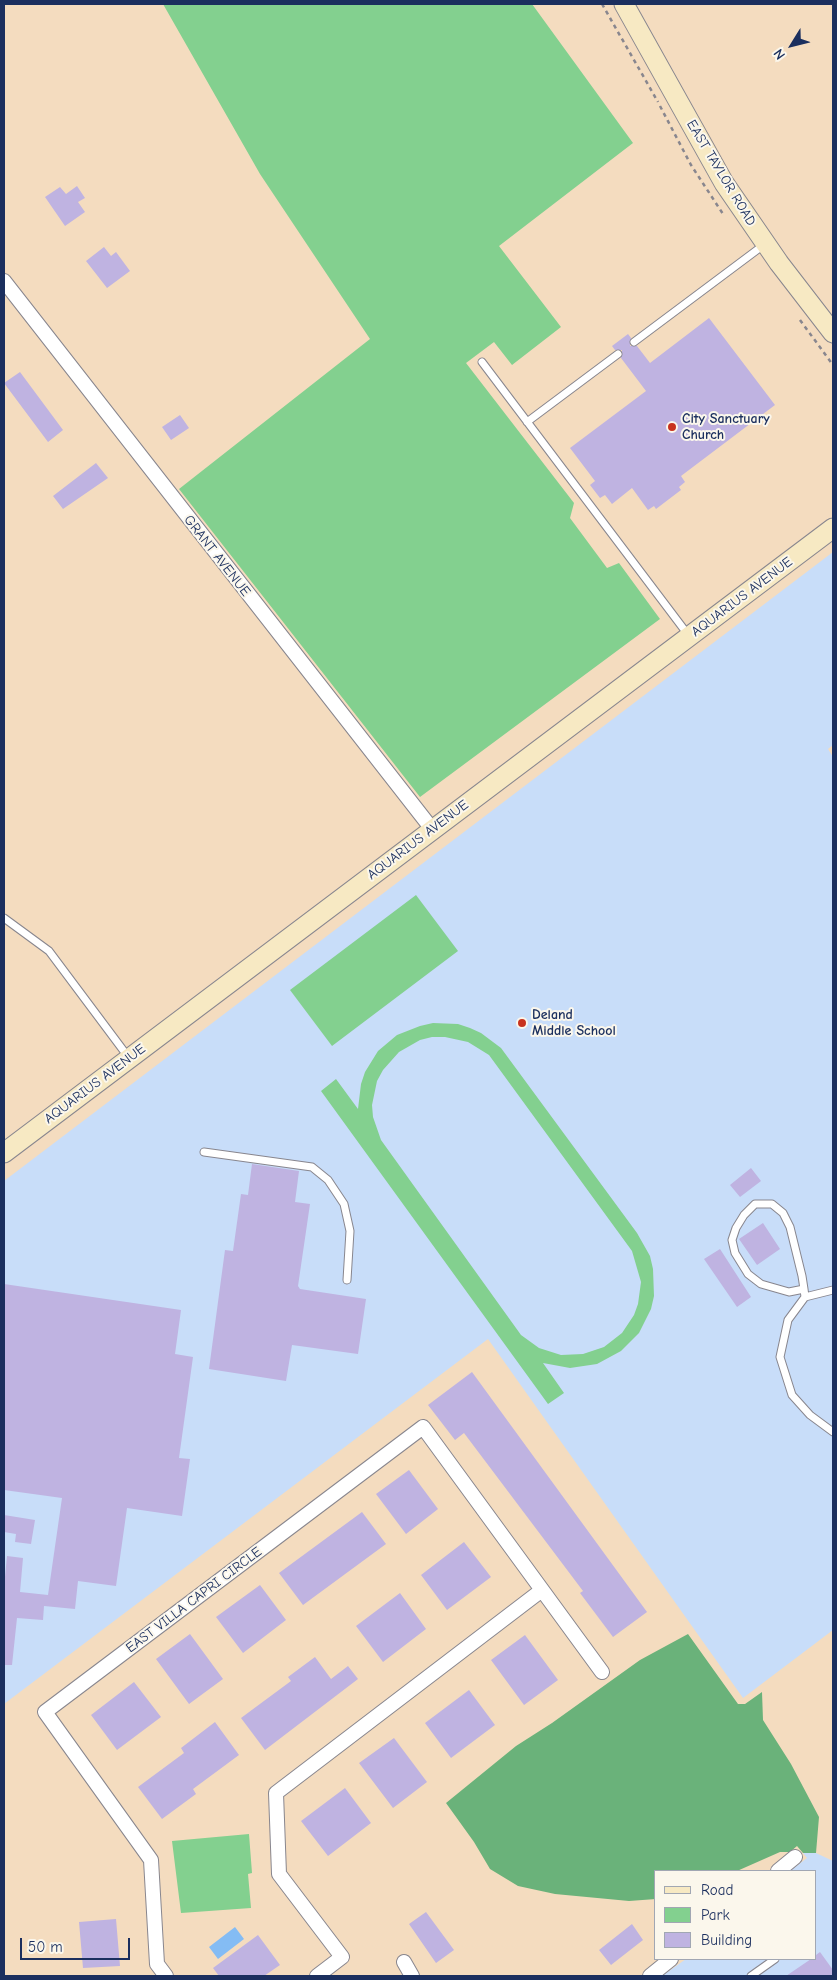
<!DOCTYPE html>
<html>
<head>
<meta charset="utf-8">
<style>
	body { margin:0 }
	#map { position:relative; width:837px; height:1980px; overflow:hidden; background:#f4dcbf; font-family:"Comic Neue",sans-serif }
	canvas { display:block }
	.frame { position:absolute; inset:0; border:5px solid #1b2f5e; pointer-events:none }
	.legend { position:absolute; left:654px; top:1870px; width:162px; height:90px; box-sizing:border-box; background:#fbf7ec; border:1px solid #a1a7b3; margin:0; padding:6px 9px; list-style:none; font-size:15px; color:#1b2f5e }
	.legend li { display:flex; align-items:center; gap:10px; height:25px }
	.legend b { width:25px; border:1px solid #a1a7b3 }
	.north { position:absolute; left:767px; top:20px; width:50px; height:50px; -webkit-text-stroke:4px #fbf7ec; paint-order:stroke; rotate:234deg; font-size:14px; font-weight:700; line-height:20px; text-align:center; color:#1b2f5e }
	.north::after { content:''; display:block; margin:auto; width:18px; height:22px; background:#1b2f5e; clip-path:polygon(50% 0,100% 100%,50% 72%,0 100%) }
	.scale { position:absolute; left:20px; top:1938px; width:110px; height:22px; box-sizing:border-box; border:2px solid #1b2f5e; border-top:0; padding-left:6px; font-size:15px; line-height:18px; white-space:nowrap; color:#1b2f5e; -webkit-text-stroke:4px #fbf7ec; paint-order:stroke }
</style>
</head>
<body>
<div id="map">
<canvas width="837" height="1980"></canvas>
<div class="frame"></div>
<ul class="legend">
<li><b style="height:6px;background:#f7e9c3"></b>Road</li>
<li><b style="height:14px;background:#83d08f"></b>Park</li>
<li><b style="height:14px;background:#bfb3e1"></b>Building</li>
</ul>
<div class="north">N</div>
<div class="scale">50 m</div>
</div>
<script>
const g = document.querySelector('canvas').getContext('2d');
g.lineJoin = 'round';
function fillPath(path, color) {
  g.fillStyle = color;
  g.fill(path, 'evenodd');
}
function shape(rows) {
  const path = new Path2D();
  for (const r of rows) {
    path.moveTo(r[0], r[1]);
    for (let i = 2; i < r.length; i += 2) path.lineTo(r[i], r[i + 1]);
  }
  return path;
}
function strokePath(path, color, width, dash) {
  g.strokeStyle = color;
  g.lineWidth = width;
  g.lineCap = dash ? 'butt' : 'round';
  g.setLineDash(dash || []);
  g.stroke(path);
}
function label(font, color, halo, rows, align = 'center') {
  g.font = font + ' "Comic Neue",sans-serif';
  g.lineWidth = 4;
  g.setLineDash([]);
  g.textBaseline = 'middle';
  g.strokeStyle = halo;
  g.fillStyle = color;
  for (const [text, x, y, turn = 0] of rows) {
    g.save();
    g.translate(x, y);
    g.rotate((+turn || 0) * Math.PI / 180);
    g.textAlign = isNaN(turn) ? turn : align;
    if (halo) g.strokeText(text, 0, 0);
    g.fillText(text, 0, 0);
    g.restore();
  }
}
fillPath(shape([
	[833,552,833,745,828,749,833,757,833,1630,743,1698,488,1339,4,1704,4,1181],
	[803,1853,816,1853,833,1861,833,1976,662,1976,686,1959,816,1959,816,1871,790,1871,807,1858]
]), '#c8ddf9');
fillPath(shape([
	[163,4,532,4,633,143,499,246,561,327,512,365,494,342,466,363,574,503,570,518,607,568,619,563,660,619,420,797,179,489,370,339,260,174],
	[416,895,458,951,332,1046,290,990],
	[433,1023,458,1024,470,1028,481,1033,501,1048,637,1233,650,1256,653,1269,654,1296,651,1309,639,1333,621,1351,597,1364,570,1368,543,1363,564,1393,548,1404,321,1091,336,1079,358,1109,361,1084,365,1072,378,1051,397,1035,420,1026],
	[432,1037,445,1037,468,1042,489,1055,632,1251,641,1282,638,1304,634,1315,622,1333,604,1347,583,1354,561,1355,539,1348,521,1335,381,1140,373,1117,372,1105,377,1081,383,1070,399,1052,420,1040],
	[249,1834,252,1873,248,1874,251,1908,181,1913,172,1841]
]), '#83d08f');
fillPath(shape([
	[688,1634,738,1704,745,1704,762,1692,763,1720,791,1764,819,1817,816,1853,803,1853,797,1846,790,1852,780,1852,737,1871,656,1871,656,1899,629,1901,555,1894,518,1886,490,1869,474,1842,446,1803,516,1746,552,1723,640,1660]
]), '#6ab27a');
fillPath(shape([
	[235,1927,244,1939,218,1959,209,1947]
]), '#84bcf4');
fillPath(shape([
	[77,186,85,198,78,202,85,212,65,226,45,197,60,187,66,194],
	[104,247,111,256,116,252,130,271,107,288,86,261],
	[709,318,775,405,681,476,685,482,679,487,681,490,656,509,654,506,648,510,632,488,612,504,605,495,600,498,590,485,595,481,570,448,646,391,621,358,622,350,615,350,612,346,628,334,631,338,630,346,637,346,650,363],
	[20,372,63,430,48,442,4,383],
	[180,415,189,428,171,440,162,427],
	[96,463,108,478,63,509,53,496],
	[252,1164,299,1171,295,1202,310,1204,298,1286,300,1289,366,1299,358,1354,292,1345,286,1381,209,1369,225,1250,233,1251,241,1194,248,1195],
	[751,1168,761,1181,740,1197,730,1185],
	[763,1223,780,1249,757,1265,739,1239],
	[720,1249,751,1297,737,1307,704,1259],
	[4,1284,181,1310,175,1354,193,1357,179,1458,190,1459,182,1516,127,1508,116,1586,78,1581,75,1609,44,1606,43,1620,17,1618,12,1665,4,1665,4,1587,7,1556,23,1558,20,1592,48,1595,62,1498,4,1490],
	[472,1372,647,1612,613,1637,580,1593,583,1591,464,1433,455,1440,428,1405],
	[409,1470,438,1509,406,1534,376,1494],
	[362,1512,386,1544,303,1605,279,1573],
	[4,1515,35,1520,31,1544,15,1542,16,1534,4,1532],
	[464,1542,491,1577,447,1610,421,1575],
	[260,1585,286,1620,243,1653,216,1617],
	[400,1593,426,1629,383,1662,356,1626],
	[190,1634,223,1679,189,1704,156,1659],
	[525,1635,558,1680,524,1705,491,1660],
	[315,1657,331,1679,348,1666,358,1679,265,1750,241,1718,291,1681,288,1677],
	[134,1682,161,1717,117,1750,91,1715],
	[469,1690,495,1725,451,1758,425,1723],
	[215,1722,239,1755,193,1789,196,1794,162,1819,138,1787,184,1753,181,1748],
	[394,1738,427,1782,393,1808,359,1763],
	[345,1788,371,1823,328,1856,301,1821],
	[426,1912,454,1950,436,1963,409,1924],
	[116,1919,120,1966,83,1968,79,1922],
	[632,1924,643,1940,611,1965,599,1950],
	[258,1935,280,1965,264,1976,219,1976,213,1968],
	[820,1952,833,1970,833,1976,786,1976,811,1959,816,1959,816,1955]
]), '#bfb3e1');
const lane = shape([
	[634,342,765,244],
	[482,362,689,636],
	[527,422,618,354],
	[4,918,49,951,129,1058],
	[204,1152,312,1167,328,1180,344,1204,350,1231,347,1280],
	[804,1289,789,1292,761,1284,748,1274,735,1253,732,1240,736,1228,744,1215,755,1204,772,1204,783,1213,790,1227,802,1276,804,1289,805,1297],
	[833,1290,805,1297,788,1320,780,1357,792,1395,810,1415,833,1432],
	[751,1976,775,1959]
]);
const street = shape([
	[4,281,432,829],
	[778,1871,795,1857],
	[404,1962,412,1976],
	[166,1976,157,1964,151,1860,45,1712,423,1427,602,1672],
	[317,1976,342,1957,279,1874,276,1793,542,1590],
	[650,1976,671,1959]
]);
const secondary = shape([
	[624,4,724,183,779,263,833,333],
	[4,1153,833,528]
]);
strokePath(lane, '#88868e', 9);
strokePath(street, '#88868e', 16);
strokePath(secondary, '#88868e', 21);
strokePath(shape([
	[602,4,658,102],
	[660,106,691,165,723,214],
	[800,320,833,365]
]), '#88868e', 2.5, [4, 4]);
strokePath(lane, '#fff', 7);
strokePath(street, '#fff', 14);
strokePath(secondary, '#f7e9c3', 19);
for (const [x, y, r, color] of [
	[672,427,5,"#c8321e"],
	[522,1023,5,"#c8321e"]
]) {
  const dot = new Path2D();
  dot.arc(x, y, r, 0, 2 * Math.PI);
  g.fillStyle = color;
  g.fill(dot);
  strokePath(dot, '#fbf7ec', 2);
}
label('14px', '#1b2f5e', '#fbf7ec', [
	["EAST TAYLOR ROAD",721,173,59],
	["GRANT AVENUE",217,556,52],
	["AQUARIUS AVENUE",742,597,-37],
	["AQUARIUS AVENUE",418,840,-37],
	["AQUARIUS AVENUE",95,1084,-37],
	["EAST VILLA CAPRI CIRCLE",194,1600,-37]
]);
label('bold 14px', '#1b2f5e', '#fbf7ec', [
	["City Sanctuary",682,419],
	["Church",682,435],
	["Deland",532,1015],
	["Middle School",532,1031]
], 'left');
</script>
</body>
</html>
